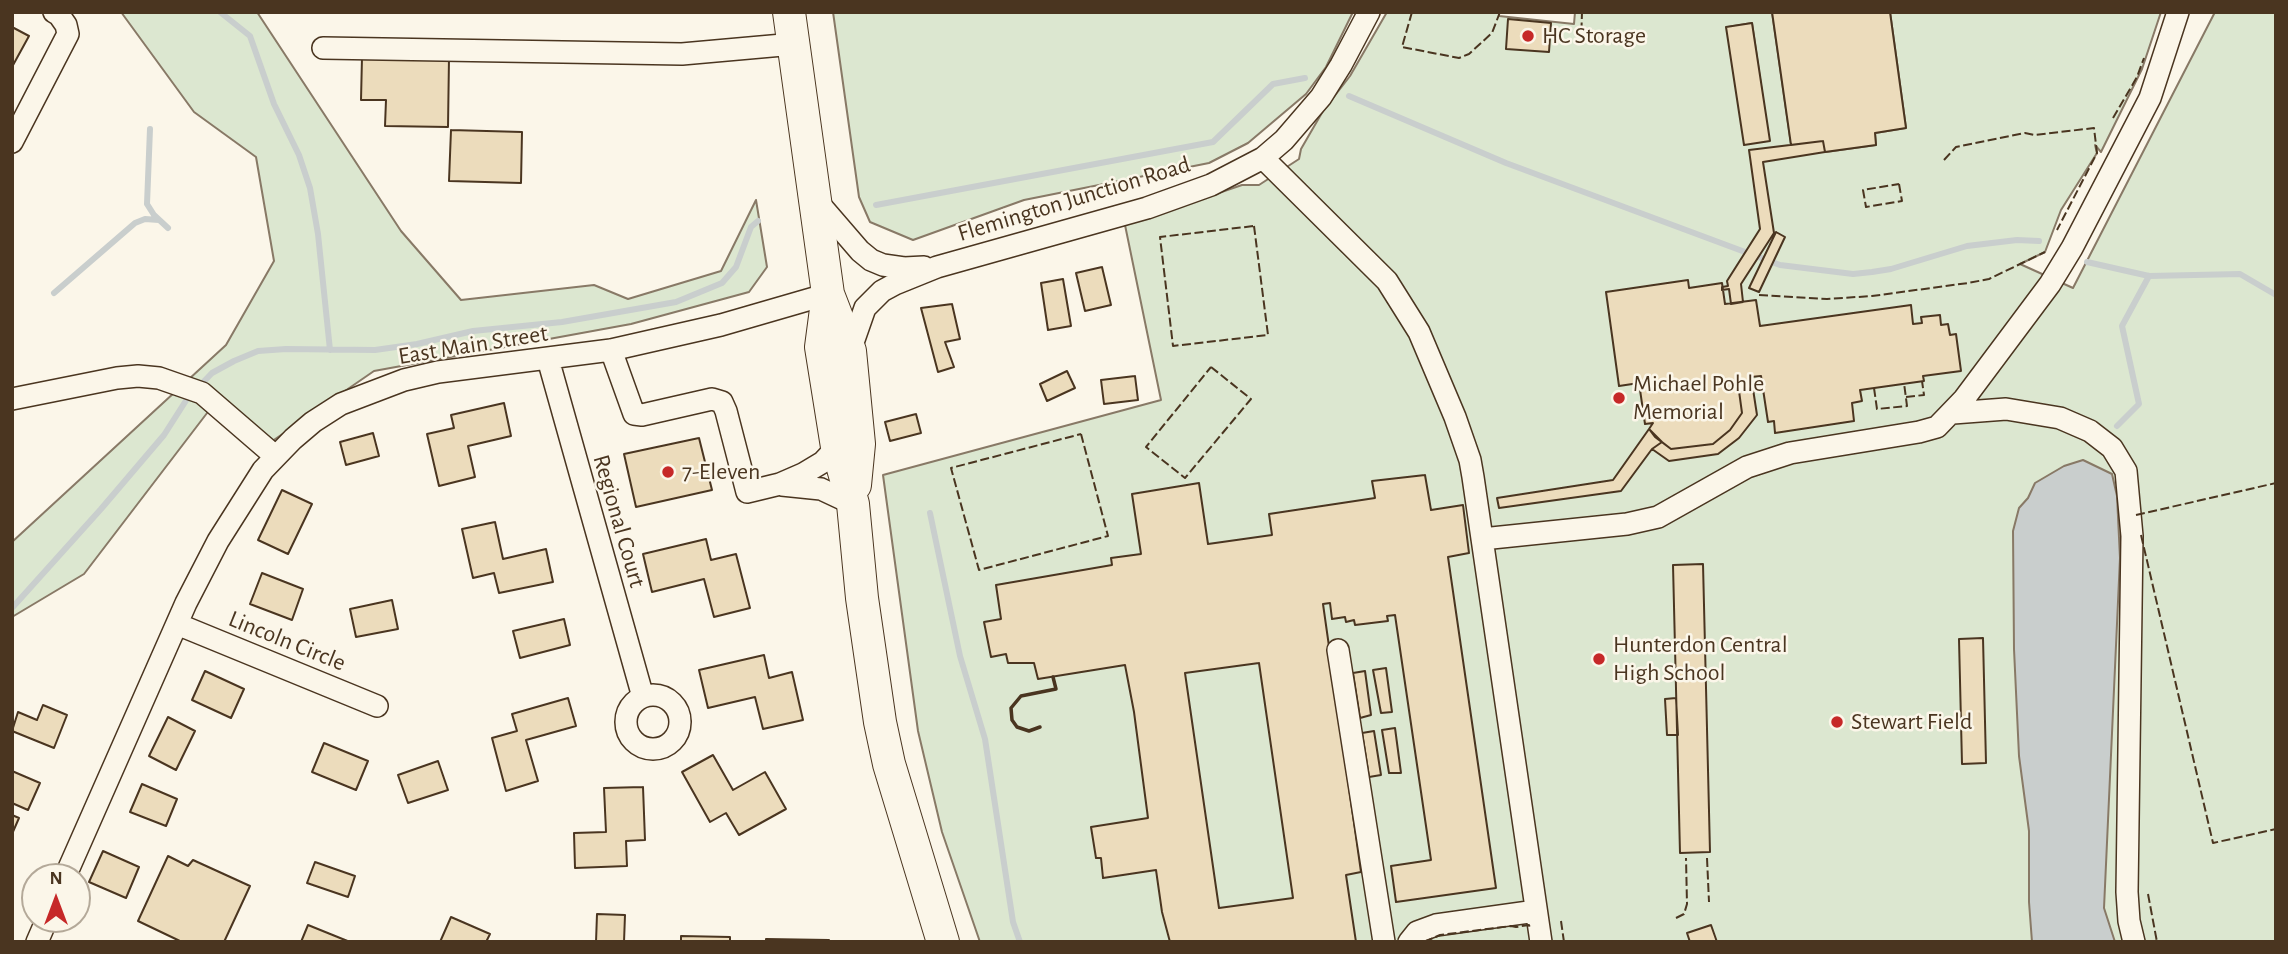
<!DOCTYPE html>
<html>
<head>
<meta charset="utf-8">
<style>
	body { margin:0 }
	#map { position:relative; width:2288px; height:954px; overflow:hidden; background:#fbf6e9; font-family:"Alegreya Sans",sans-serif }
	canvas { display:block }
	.frame { position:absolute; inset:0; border:14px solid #4a3520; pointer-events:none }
	.north { position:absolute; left:21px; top:863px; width:70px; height:70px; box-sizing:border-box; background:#fbf6e9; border:2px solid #b4a999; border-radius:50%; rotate:0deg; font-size:19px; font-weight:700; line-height:28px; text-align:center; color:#4a3520 }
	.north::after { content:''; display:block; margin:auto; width:24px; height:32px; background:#c62828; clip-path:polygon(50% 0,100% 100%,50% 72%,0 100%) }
</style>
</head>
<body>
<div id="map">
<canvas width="2288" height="954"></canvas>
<div class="frame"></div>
<div class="north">N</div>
</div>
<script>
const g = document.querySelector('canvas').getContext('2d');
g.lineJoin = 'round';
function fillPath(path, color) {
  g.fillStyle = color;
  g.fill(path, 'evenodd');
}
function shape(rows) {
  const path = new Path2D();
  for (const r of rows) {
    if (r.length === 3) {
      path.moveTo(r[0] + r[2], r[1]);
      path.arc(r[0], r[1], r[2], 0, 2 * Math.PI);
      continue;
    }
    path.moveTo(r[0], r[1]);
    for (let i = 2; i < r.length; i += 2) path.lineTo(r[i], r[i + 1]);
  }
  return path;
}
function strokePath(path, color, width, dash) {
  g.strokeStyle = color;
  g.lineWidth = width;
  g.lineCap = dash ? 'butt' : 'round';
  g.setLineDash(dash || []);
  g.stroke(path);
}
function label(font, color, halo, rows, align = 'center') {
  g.font = font + ' "Alegreya Sans",sans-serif';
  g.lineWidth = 5;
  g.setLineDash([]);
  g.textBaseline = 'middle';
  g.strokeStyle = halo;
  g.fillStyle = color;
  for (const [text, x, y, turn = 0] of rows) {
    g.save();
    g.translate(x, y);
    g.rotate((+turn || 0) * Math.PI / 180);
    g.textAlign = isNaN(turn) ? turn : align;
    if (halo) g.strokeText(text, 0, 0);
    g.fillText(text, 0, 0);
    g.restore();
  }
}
const green = shape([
	[121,12,257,12,401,231,461,300,594,285,628,299,721,271,756,200,767,267,749,292,631,324,374,371,268,444,217,400,84,574,12,617,12,542,226,345,274,261,256,157,194,112,121,12],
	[833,12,1353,12,1326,67,1306,94,1248,143,1209,163,1024,200,913,240,870,222,859,197,833,12],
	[1387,12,1499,12,1499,16,1574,24,1575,12,1772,12,1791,144,1826,152,1876,145,1875,133,1906,128,1890,12,2161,12,2142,69,2101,152,2095,145,2097,153,2061,210,2045,252,2020,264,2073,288,2215,12,2276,12,2276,942,980,942,942,832,918,731,883,475,1161,400,1125,225,1242,185,1259,185,1299,159,1301,149,1323,111,1350,76,1387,12],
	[1752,23,1769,141,1728,27,1752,23]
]);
fillPath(green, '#dce7d0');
strokePath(green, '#887966', 2);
const water = shape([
	[2083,460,2112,474,2117,496,2120,558,2104,908,2115,942,2032,942,2029,902,2029,831,2019,756,2014,649,2013,531,2019,508,2028,498,2035,483,2064,466,2083,460]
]);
fillPath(water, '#c9cecd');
strokePath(water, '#887966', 2);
strokePath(shape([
	[220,12,250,36,274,104,299,155,310,188,318,234,330,350],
	[1349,96,1506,163,1780,265,1853,274,1872,272,1891,269,1967,246,2017,240,2039,241],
	[150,129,147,204,154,215,168,228],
	[876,205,1213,142,1273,84,1305,78],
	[2087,262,2149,276,2240,274,2276,295],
	[54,293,135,223,145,219,159,220],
	[2117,426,2139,404,2122,326,2149,276],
	[930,513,960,656,985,739,1013,922,1020,942],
	[12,608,101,509,164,435,187,399,212,373,234,361,258,351,286,349,375,350,417,344,473,331,562,322,676,302,722,283,736,267,751,227,758,221]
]), '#c9cecd', 6);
const building = shape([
	[1772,12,1890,12,1906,128,1875,133,1876,145,1825,152,1823,141,1791,145,1772,12],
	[1508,19,1551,23,1549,52,1506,49,1508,19],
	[1752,23,1770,141,1744,145,1726,27,1752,23],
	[12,27,29,36,12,67,12,27],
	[362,57,449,58,448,127,385,126,386,100,361,100,362,57],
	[451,130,522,132,521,183,449,181,451,130],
	[1823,141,1825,152,1763,162,1774,233,1741,284,1743,302,1731,304,1729,289,1722,290,1722,287,1728,286,1727,281,1760,229,1749,150,1823,141],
	[1776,232,1785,237,1759,292,1749,288,1776,232],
	[1102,267,1111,305,1085,311,1076,273,1102,267],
	[1063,279,1071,326,1048,330,1041,283,1063,279],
	[1688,280,1689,288,1722,283,1725,304,1756,300,1760,326,1911,305,1913,324,1922,323,1921,317,1940,315,1941,325,1948,324,1950,335,1956,334,1961,371,1923,376,1924,381,1860,390,1862,401,1852,403,1854,421,1775,433,1774,421,1768,422,1761,376,1751,377,1753,389,1739,391,1742,413,1730,430,1713,444,1671,449,1655,437,1649,429,1653,423,1645,424,1639,383,1619,386,1606,292,1688,280],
	[952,304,960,339,945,342,954,367,938,372,921,308,952,304],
	[1067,371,1075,388,1047,401,1040,384,1067,371],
	[1135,376,1138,400,1104,404,1101,380,1135,376],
	[1753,389,1757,415,1739,438,1718,454,1669,461,1652,449,1662,442,1671,449,1713,444,1730,430,1742,413,1739,391,1753,389],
	[504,403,511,436,468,446,475,477,439,486,427,434,454,428,451,415,504,403],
	[916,414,921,433,890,441,885,422,916,414],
	[1649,429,1662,442,1652,449,1621,491,1499,508,1497,498,1613,480,1649,429],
	[373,433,379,456,346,465,340,442,373,433],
	[699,438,712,490,636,507,624,454,699,438],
	[1425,475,1431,510,1463,505,1469,553,1448,557,1496,888,1396,902,1391,866,1431,860,1395,615,1387,616,1388,621,1355,625,1354,620,1346,622,1345,617,1332,619,1330,603,1323,604,1361,872,1346,875,1356,942,1170,942,1162,912,1156,870,1103,878,1101,858,1096,858,1091,827,1148,818,1134,712,1125,665,1038,679,1034,663,1008,663,1006,654,991,657,984,622,1001,619,996,585,1112,565,1111,558,1141,554,1132,494,1199,483,1208,544,1272,535,1269,514,1375,498,1372,481,1425,475],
	[1259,663,1293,898,1219,908,1185,673,1259,663],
	[282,490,312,504,288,554,258,540,282,490],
	[495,522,503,559,546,549,553,582,499,593,494,573,473,578,462,529,495,522],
	[706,539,711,560,736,554,750,608,714,617,704,579,652,592,643,554,706,539],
	[1703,564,1710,852,1680,853,1673,565,1703,564],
	[262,573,303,589,292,620,250,604,262,573],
	[392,600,398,629,356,637,350,609,392,600],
	[564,619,570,645,520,658,513,631,564,619],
	[1983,638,1986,763,1962,764,1959,639,1983,638],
	[764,655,769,678,792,672,803,720,763,729,755,697,708,708,699,670,764,655],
	[1386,668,1392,712,1381,713,1373,670,1386,668],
	[205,671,244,689,231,718,192,700,205,671],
	[1365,671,1371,715,1360,718,1353,673,1365,671],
	[568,698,576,726,526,740,538,781,506,791,492,738,517,731,512,714,568,698],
	[1676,698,1678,735,1667,735,1665,699,1676,698],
	[43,705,67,715,54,748,12,731,18,712,37,720,43,705],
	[168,717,195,731,176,770,149,756,168,717],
	[1395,728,1401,773,1389,773,1382,730,1395,728],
	[1374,731,1381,775,1369,777,1362,733,1374,731],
	[324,743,368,761,356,790,312,772,324,743],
	[713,755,733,790,765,772,786,809,739,835,726,813,710,822,682,772,713,755],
	[438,761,448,790,408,803,398,775,438,761],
	[12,771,40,783,28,810,12,803,12,771],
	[142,784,177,799,166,826,130,812,142,784],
	[643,787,645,840,626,841,627,866,575,868,574,833,606,832,604,788,643,787],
	[12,815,19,818,12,834,12,815],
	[103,851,139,867,126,898,89,882,103,851],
	[168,856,188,866,193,860,250,886,224,942,182,942,138,921,168,856],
	[315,862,355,876,348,897,307,883,315,862],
	[597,914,625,915,624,942,596,942,597,914],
	[451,917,490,934,486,942,440,942,451,917],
	[308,925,350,942,301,942,308,925],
	[1711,925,1717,942,1690,942,1687,933,1711,925],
	[681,936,730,937,730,942,681,942,681,936],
	[766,939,829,940,829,942,766,942,766,939]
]);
fillPath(building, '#ecdcbc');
strokePath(building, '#4a3520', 2);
const minor = shape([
	[323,48,682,54,794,44],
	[12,142,68,34,66,25,59,15,54,12],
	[1263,158,1387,281,1419,332,1455,417,1470,460,1473,477,1541,942],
	[816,200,860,251,871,260,883,265,904,268,924,267],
	[611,350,634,414,642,415,712,399,722,402,726,411,747,492,780,484,803,474,823,462,837,447],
	[850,351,865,308,882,291,895,284,937,267,1147,208,1211,185,1263,158,1284,140,1321,97,1341,65,1369,12],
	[548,359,643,697],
	[12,399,117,378,138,376,159,378,202,393,275,456],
	[1953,413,2006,409,2060,418,2090,431,2112,448,2126,471,2132,536,2127,892,2129,921,2134,942],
	[782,485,821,489,853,504],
	[1482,539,1627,524,1658,517,1747,467,1790,453,1919,432,1937,427,1964,399,2050,284,2072,248,2150,98,2178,12],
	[177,624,377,706],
	[1338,650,1384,942],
	[653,722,27],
	[65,877,186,603,218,541,263,470,293,439,313,422,341,404,404,380,438,372,611,350,721,325,828,294],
	[37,942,47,919],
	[1409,942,1417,932,1436,925,1536,911]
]);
const highway = shape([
	[789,12,828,294,850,351,859,444,855,485],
	[828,294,821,347,837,447,853,504,862,598,880,722,889,764,943,942]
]);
strokePath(minor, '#4a3520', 24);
strokePath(highway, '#4a3520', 34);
strokePath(minor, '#fbf6e9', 21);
strokePath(highway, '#fbf6e9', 32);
strokePath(shape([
	[1412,12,1402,47,1459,58,1469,54,1492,33,1500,12],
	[1581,44,1582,12],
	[2113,118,2137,77,2144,58],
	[1944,160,1956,147,2025,133,2035,135,2094,128,2097,153,2057,230],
	[1899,184,1902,201,1866,207,1863,190,1899,184],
	[1254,226,1268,335,1173,346,1160,237,1254,226],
	[1759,295,1827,299,1872,296,1968,283,1989,279,2045,252],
	[1211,367,1251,399,1185,478,1146,447,1211,367],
	[1874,388,1877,409,1907,406,1904,383],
	[1906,397,1924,395,1922,381],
	[1081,434,1108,536,979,570,951,468,1081,434],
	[2136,515,2276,483],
	[2141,535,2213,843,2276,829],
	[1707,858,1709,902],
	[2148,894,2157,942],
	[1676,918,1684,914,1687,904,1686,858],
	[1561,921,1564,942],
	[1424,942,1440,935,1511,926,1516,927,1529,925,1530,928]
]), '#4a3520', 2, [9, 3.5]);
strokePath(shape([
	[1040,727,1029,731,1017,727,1012,720,1011,708,1021,696,1056,689,1053,677]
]), '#4a3520', 3.5);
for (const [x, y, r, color] of [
	[1528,36,7,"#c62828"],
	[1619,398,7,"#c62828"],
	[668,472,7,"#c62828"],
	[1599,659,7,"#c62828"],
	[1837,722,7,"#c62828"]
]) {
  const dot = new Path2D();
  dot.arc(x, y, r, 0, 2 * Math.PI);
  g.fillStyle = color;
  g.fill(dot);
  strokePath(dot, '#fbf6e9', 2.5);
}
label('24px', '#4a3520', '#fbf6e9', [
	["HC Storage",1542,36],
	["Michael Pohle",1633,384],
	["Memorial",1633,412],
	["7-Eleven",682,472],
	["Hunterdon Central",1613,645],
	["High School",1613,673],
	["Stewart Field",1851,722]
], 'left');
label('24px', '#4a3520', '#fbf6e9', [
	["Flemington Junction Road",1074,199,-17],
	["East Main Street",473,345,-9],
	["Regional Court",619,521,74],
	["Lincoln Circle",287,641,22]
]);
</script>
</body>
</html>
